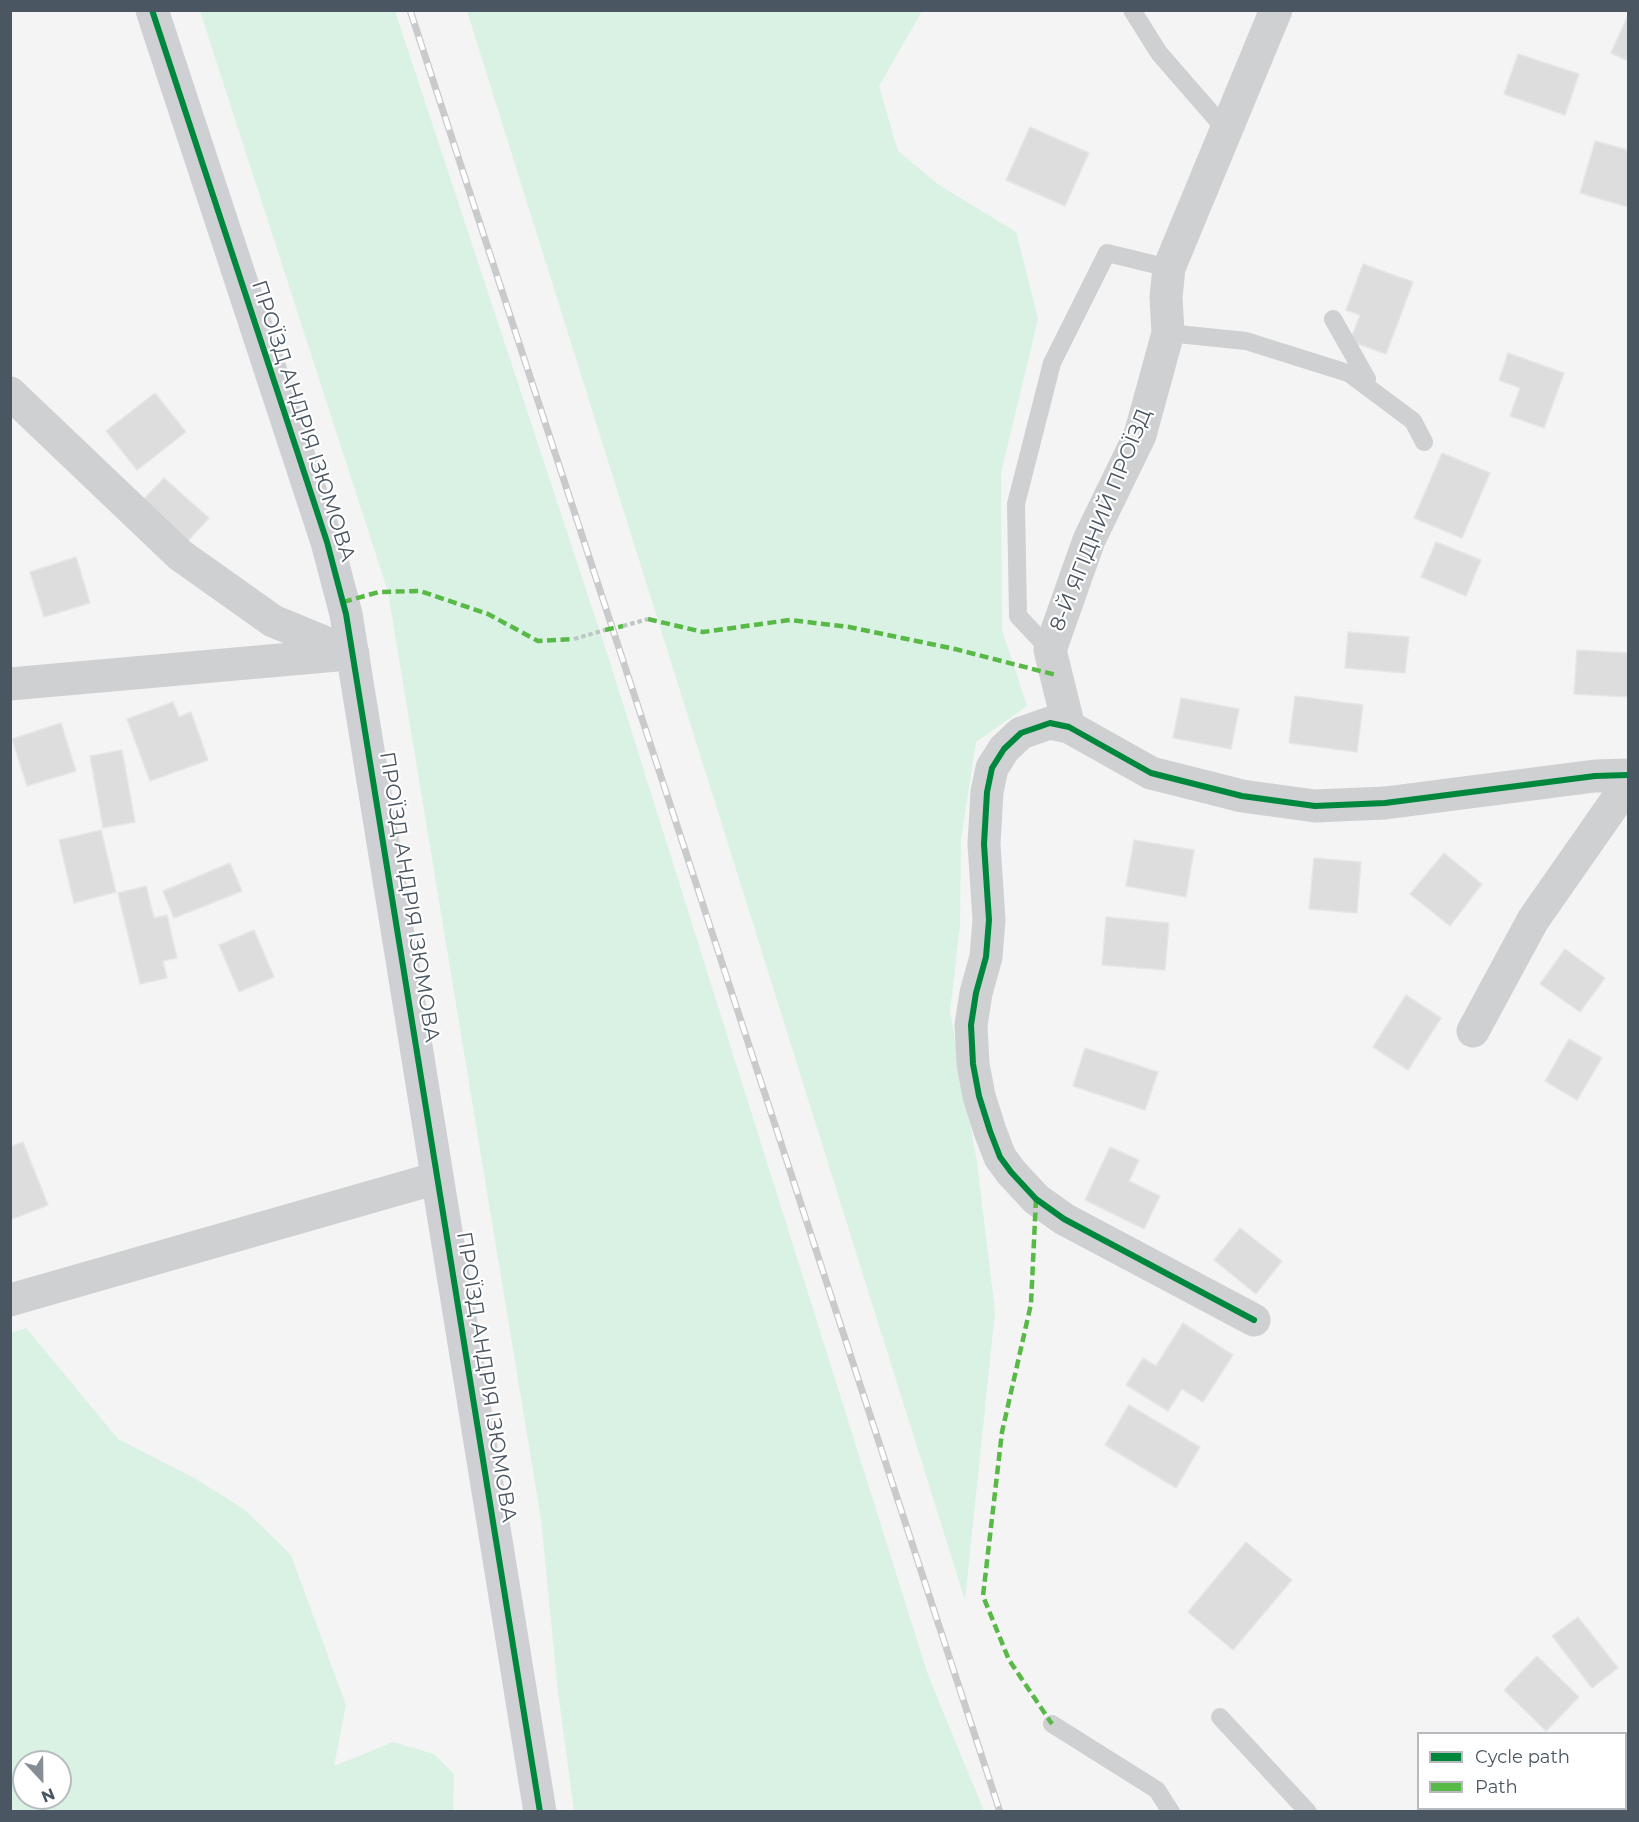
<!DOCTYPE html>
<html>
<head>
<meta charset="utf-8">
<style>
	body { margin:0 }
	#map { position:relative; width:1639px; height:1822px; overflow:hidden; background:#f4f4f4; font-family:Montserrat,sans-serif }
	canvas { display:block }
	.frame { position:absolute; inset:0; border:12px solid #4a5661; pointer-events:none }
	.legend { position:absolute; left:1417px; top:1732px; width:210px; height:78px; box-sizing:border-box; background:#fff; border:2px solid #b7bbc0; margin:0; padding:8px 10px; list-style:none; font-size:18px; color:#4a5661 }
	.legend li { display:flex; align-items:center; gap:12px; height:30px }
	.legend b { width:30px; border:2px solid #b7bbc0 }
	.north { position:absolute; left:12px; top:1750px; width:60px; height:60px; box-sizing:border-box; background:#fff; border:2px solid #b7bbc0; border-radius:50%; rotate:158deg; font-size:16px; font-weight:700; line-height:24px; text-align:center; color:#4a5661 }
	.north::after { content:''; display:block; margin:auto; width:21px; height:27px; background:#868d94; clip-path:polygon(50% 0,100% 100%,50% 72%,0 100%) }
</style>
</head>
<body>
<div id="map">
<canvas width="1639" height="1822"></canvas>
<div class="frame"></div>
<ul class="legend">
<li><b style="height:8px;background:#00873e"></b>Cycle path</li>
<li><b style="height:8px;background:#58b947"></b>Path</li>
</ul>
<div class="north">N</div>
</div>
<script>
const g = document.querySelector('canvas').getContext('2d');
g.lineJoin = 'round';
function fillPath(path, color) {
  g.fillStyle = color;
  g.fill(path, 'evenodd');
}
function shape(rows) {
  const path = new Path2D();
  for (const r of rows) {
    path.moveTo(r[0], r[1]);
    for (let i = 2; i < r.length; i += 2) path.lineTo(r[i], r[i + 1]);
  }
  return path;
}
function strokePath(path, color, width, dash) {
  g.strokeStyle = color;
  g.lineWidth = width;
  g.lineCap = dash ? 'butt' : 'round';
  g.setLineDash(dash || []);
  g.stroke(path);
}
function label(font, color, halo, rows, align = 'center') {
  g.font = font + ' Montserrat,sans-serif';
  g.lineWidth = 4.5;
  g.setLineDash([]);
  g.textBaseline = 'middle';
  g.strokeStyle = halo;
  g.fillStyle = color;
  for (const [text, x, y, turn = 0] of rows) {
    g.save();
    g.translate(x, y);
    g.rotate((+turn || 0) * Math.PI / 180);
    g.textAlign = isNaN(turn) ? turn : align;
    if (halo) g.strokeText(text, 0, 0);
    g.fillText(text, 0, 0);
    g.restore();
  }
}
fillPath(shape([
	[200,11,395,11,607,653,928,1675,984,1811,574,1811,558,1692,541,1519,388,592],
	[467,11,922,11,879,86,898,151,939,185,1016,232,1038,319,1001,473,1002,630,1027,706,976,742,961,840,960,926,950,1011,977,1162,995,1312,965,1600],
	[26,1328,118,1439,196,1479,245,1510,291,1555,346,1705,334,1766,393,1742,434,1754,454,1774,453,1811,11,1811,10,1333],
	[24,1762,60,1762,60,1798,24,1798]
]), '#d9f2e3');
const building = shape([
	[1628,15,1628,61,1611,53,1628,15],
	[1518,54,1579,74,1565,115,1504,94,1518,54],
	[1030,127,1089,153,1065,206,1006,180,1030,127],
	[1595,141,1628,150,1628,207,1580,193,1595,141],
	[1363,264,1413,282,1386,354,1350,341,1360,315,1346,310,1363,264],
	[1508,353,1564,373,1544,428,1510,416,1520,388,1499,380,1508,353],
	[155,393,186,432,137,470,106,431,155,393],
	[1442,453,1490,473,1462,538,1414,518,1442,453],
	[164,478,209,518,185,544,140,503,164,478],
	[1436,542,1481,560,1466,596,1421,577,1436,542],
	[76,557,90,603,44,617,30,572,76,557],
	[1348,632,1409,637,1405,673,1345,668,1348,632],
	[1577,650,1628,653,1628,697,1574,694,1577,650],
	[1295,696,1363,705,1357,752,1289,743,1295,696],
	[1181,698,1239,709,1231,749,1173,738,1181,698],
	[173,702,179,717,191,712,208,760,150,781,127,719,173,702],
	[61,723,76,771,27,786,12,739,61,723],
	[122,750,135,822,103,828,90,756,122,750],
	[101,830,116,892,74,903,59,840,101,830],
	[1134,840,1194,850,1186,897,1126,886,1134,840],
	[1444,853,1482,884,1450,926,1410,894,1444,853],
	[1314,858,1361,862,1357,913,1309,909,1314,858],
	[230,863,242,891,174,918,163,891,230,863],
	[146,886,154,918,167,915,177,958,163,961,167,978,140,984,118,893,146,886],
	[1106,917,1169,923,1165,970,1102,965,1106,917],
	[254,930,274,977,239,992,219,945,254,930],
	[1565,949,1605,978,1580,1012,1540,984,1565,949],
	[1406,995,1441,1018,1408,1070,1373,1047,1406,995],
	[1569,1039,1602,1058,1577,1100,1545,1081,1569,1039],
	[1085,1048,1158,1072,1145,1110,1073,1086,1085,1048],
	[23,1142,48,1205,10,1220,10,1147,23,1142],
	[1110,1147,1139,1160,1129,1181,1160,1196,1144,1229,1085,1200,1110,1147],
	[1240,1228,1282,1261,1256,1294,1214,1260,1240,1228],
	[1183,1323,1233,1355,1203,1402,1182,1389,1168,1411,1126,1385,1143,1358,1156,1366,1183,1323],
	[1129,1405,1200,1447,1176,1488,1105,1445,1129,1405],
	[1246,1542,1292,1580,1233,1650,1188,1612,1246,1542],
	[1578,1617,1618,1668,1592,1688,1552,1636,1578,1617],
	[1537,1656,1579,1697,1546,1731,1504,1690,1537,1656]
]);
fillPath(building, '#ddddde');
strokePath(building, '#e5e6e7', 1.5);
strokePath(shape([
	[623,626,648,619],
	[574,639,605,630]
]), '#bcc7c4', 4, [4.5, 3]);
strokePath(shape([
	[1132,10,1159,53,1226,130],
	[1333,319,1367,379,1350,374,1413,421,1424,442],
	[1168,333,1246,341,1367,379],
	[1050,650,1018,616,1016,504,1052,363,1107,253,1169,268],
	[1220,1717,1308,1812],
	[1052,1724,1157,1790,1171,1812]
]), '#ced0d2', 18);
strokePath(shape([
	[10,393,180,555,273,621,353,654],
	[10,684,348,654],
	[1069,727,1050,650,1089,540,1140,435,1168,333,1166,297,1169,268,1276,10],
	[1473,1031,1533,920,1628,784],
	[10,1300,437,1178],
	[1254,1320,1064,1219,1036,1199,1011,1172,1000,1157,990,1131,979,1096,973,1064,971,1025,976,993,986,957,989,920,984,844,987,792,992,768,1004,749,1021,733,1050,723,1069,727,1151,773,1242,796,1315,806,1385,803,1595,776,1628,775]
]), '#ced0d2', 33);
strokePath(shape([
	[152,10,327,542,346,614,540,1812]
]), '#ced0d4', 33);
const rail = shape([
	[410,10,1000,1812]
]);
strokePath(rail, '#c9cacc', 7);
strokePath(rail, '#fff', 4.5, [14]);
strokePath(shape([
	[343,602,379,592,420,591,488,614,538,641,574,639],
	[648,619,703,632,790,620,849,627,955,649,1056,675],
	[605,630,623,626],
	[1036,1199,1031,1304,1002,1432,983,1596,1009,1660,1052,1724]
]), '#58b947', 4.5, [9, 4.5]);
strokePath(shape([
	[152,10,327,542,346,614,540,1812],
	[1254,1320,1064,1219,1036,1199,1011,1172,1000,1157,990,1131,979,1096,973,1064,971,1025,976,993,986,957,989,920,984,844,987,792,992,768,1004,749,1021,733,1050,723,1069,727,1151,773,1242,796,1315,806,1385,803,1595,776,1628,775]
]), '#00873e', 6);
label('21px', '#4a5661', '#fff', [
	["ПРОЇЗД АНДРІЯ ІЗЮМОВА",303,421,72],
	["8-Й ЯГІДНИЙ ПРОЇЗД",1101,520,-68],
	["ПРОЇЗД АНДРІЯ ІЗЮМОВА",409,897,81],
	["ПРОЇЗД АНДРІЯ ІЗЮМОВА",486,1377,81]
]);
</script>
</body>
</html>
